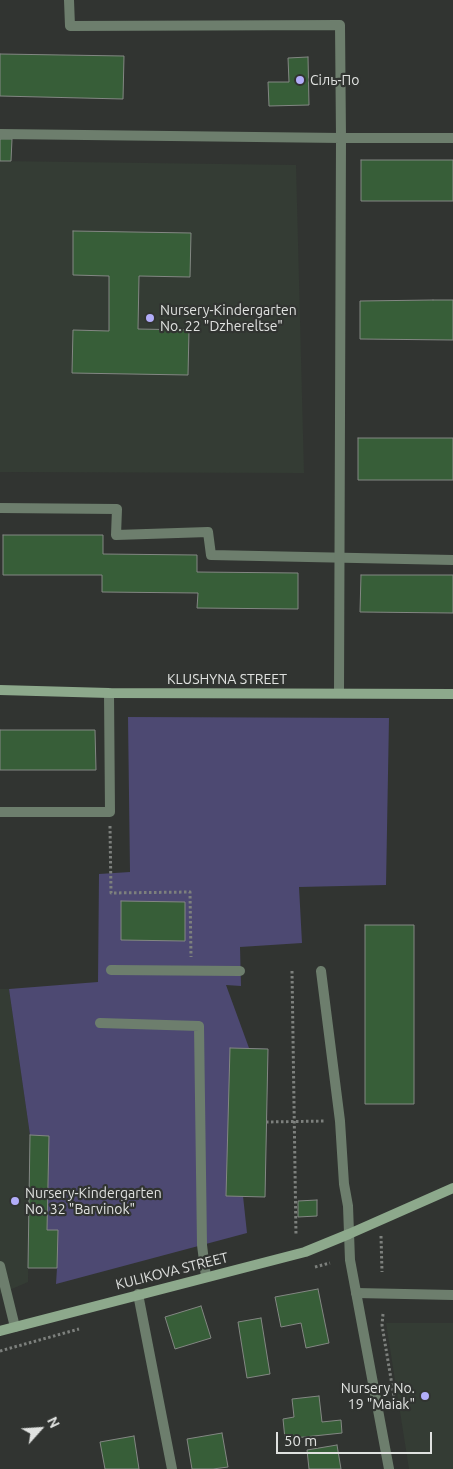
<!DOCTYPE html>
<html>
<head>
<meta charset="utf-8">
<style>
	body { margin:0 }
	#map { position:relative; width:453px; height:1469px; overflow:hidden; background:#313431; font-family:Ubuntu,sans-serif }
	canvas { display:block }
	.north { position:absolute; left:15px; top:1404px; width:50px; height:50px; -webkit-text-stroke:4px #313431; paint-order:stroke; rotate:64deg; font-size:14px; font-weight:700; line-height:20px; text-align:center; color:#e0e2e0 }
	.north::after { content:''; display:block; margin:auto; width:18px; height:22px; background:#e0e2e0; clip-path:polygon(50% 0,100% 100%,50% 72%,0 100%) }
	.scale { position:absolute; left:276px; top:1432px; width:156px; height:22px; box-sizing:border-box; border:2px solid #e0e2e0; border-top:0; padding-left:6px; font-size:15px; line-height:18px; white-space:nowrap; color:#e0e2e0; -webkit-text-stroke:4px #313431; paint-order:stroke }
</style>
</head>
<body>
<div id="map">
<canvas width="453" height="1469"></canvas>
<div class="north">N</div>
<div class="scale">50 m</div>
</div>
<script>
const g = document.querySelector('canvas').getContext('2d');
g.lineJoin = 'round';
function fillPath(path, color) {
  g.fillStyle = color;
  g.fill(path, 'evenodd');
}
function shape(rows) {
  const path = new Path2D();
  for (const r of rows) {
    path.moveTo(r[0], r[1]);
    for (let i = 2; i < r.length; i += 2) path.lineTo(r[i], r[i + 1]);
  }
  return path;
}
function strokePath(path, color, width, dash) {
  g.strokeStyle = color;
  g.lineWidth = width;
  g.lineCap = dash ? 'butt' : 'round';
  g.setLineDash(dash || []);
  g.stroke(path);
}
function label(font, color, halo, rows, align = 'center') {
  g.font = font + ' Ubuntu,sans-serif';
  g.lineWidth = 4.5;
  g.setLineDash([]);
  g.textBaseline = 'middle';
  g.strokeStyle = halo;
  g.fillStyle = color;
  for (const [text, x, y, turn = 0] of rows) {
    g.save();
    g.translate(x, y);
    g.rotate((+turn || 0) * Math.PI / 180);
    g.textAlign = isNaN(turn) ? turn : align;
    if (halo) g.strokeText(text, 0, 0);
    g.fillText(text, 0, 0);
    g.restore();
  }
}
fillPath(shape([
	[0,161,296,165,304,473,0,472],
	[0,989,9,989,30,1135,28,1282,0,1294],
	[386,1323,453,1323,453,1469,409,1469]
]), '#343c34');
fillPath(shape([
	[128,717,389,718,386,885,299,887,302,943,240,947,241,986,226,985,249,1048,268,1049,265,1197,243,1196,247,1233,56,1284,57,1268,28,1268,30,1135,9,989,98,982,99,874,130,872]
]), '#4d4972');
const building = shape([
	[0,54,124,56,123,99,0,96,0,54],
	[308,57,309,105,269,106,268,82,289,82,288,58,308,57],
	[0,139,12,139,11,161,0,161,0,139],
	[361,160,453,160,453,201,361,201,361,160],
	[73,231,191,233,190,277,139,276,138,329,189,330,188,375,72,373,73,330,109,331,109,276,73,275,73,231],
	[433,300,453,300,453,340,360,339,360,301,433,300],
	[358,438,453,438,453,480,358,480,358,438],
	[3,535,103,535,103,554,197,555,197,572,298,573,298,609,197,608,198,593,102,592,102,575,3,575,3,535],
	[361,575,453,575,453,613,360,612,361,575],
	[0,730,95,730,96,770,0,770,0,730],
	[121,901,185,902,185,941,121,940,121,901],
	[365,925,414,925,414,1104,365,1104,365,925],
	[230,1048,268,1049,265,1197,226,1196,230,1048],
	[30,1135,49,1136,47,1230,58,1230,57,1268,28,1268,30,1135],
	[317,1200,317,1216,298,1217,298,1201,317,1200],
	[318,1289,329,1343,306,1348,301,1323,281,1327,275,1297,318,1289],
	[201,1306,211,1338,175,1349,165,1317,201,1306],
	[261,1318,270,1374,247,1378,238,1322,261,1318],
	[319,1396,322,1422,341,1420,342,1433,285,1439,283,1419,294,1417,292,1399,319,1396],
	[222,1433,228,1467,213,1469,192,1469,187,1439,222,1433],
	[134,1436,139,1469,105,1469,100,1442,134,1436],
	[337,1445,341,1469,309,1469,307,1450,337,1445]
]);
fillPath(building, '#375e38');
strokePath(building, '#838783', 1);
strokePath(shape([
	[110,826,111,893,190,892,191,957],
	[292,971,296,1236],
	[266,1122,326,1121],
	[381,1236,382,1272],
	[315,1267,330,1263],
	[383,1314,382,1325,396,1409],
	[0,1351,79,1329]
]), '#7d807d', 3, [2.5, 2.5]);
strokePath(shape([
	[69,0,70,26,340,25,341,138],
	[0,508,117,509,116,535,208,532,211,555,453,560],
	[0,812,110,812,109,693],
	[111,970,240,971],
	[100,1023,199,1026,202,1245,206,1277],
	[0,1266,15,1327],
	[356,1293,453,1295]
]), '#6d7e6d', 10);
strokePath(shape([
	[0,134,341,138,453,138],
	[339,693,341,138],
	[321,971,340,1121,344,1184,348,1206,350,1260,389,1469],
	[138,1294,172,1469]
]), '#6d7e6d', 10);
strokePath(shape([
	[0,690,109,693,453,694],
	[0,1331,305,1252,349,1234,453,1188]
]), '#8da98c', 10);
for (const [x, y, r, color] of [
	[300,80,5,"#b2adf9"],
	[150,318,5,"#b2adf9"],
	[15,1201,5,"#b2adf9"],
	[425,1396,5,"#b2adf9"]
]) {
  const dot = new Path2D();
  dot.arc(x, y, r, 0, 2 * Math.PI);
  g.fillStyle = color;
  g.fill(dot);
  strokePath(dot, '#313431', 2);
}
label('14px', '#e0e2e0', '#313431', [
	["Сіль-По",310,80],
	["Nursery-Kindergarten",160,310],
	["No. 22 \"Dzhereltse\"",160,326],
	["Nursery-Kindergarten",25,1193],
	["No. 32 \"Barvinok\"",25,1209],
	["Nursery No.",415,1388,"right"],
	["19 \"Maiak\"",415,1404,"right"]
], 'left');
label('14px', '#e0e2e0', '#313431', [
	["KLUSHYNA STREET",227,679],
	["KULIKOVA STREET",172,1271,-14]
]);
</script>
</body>
</html>
